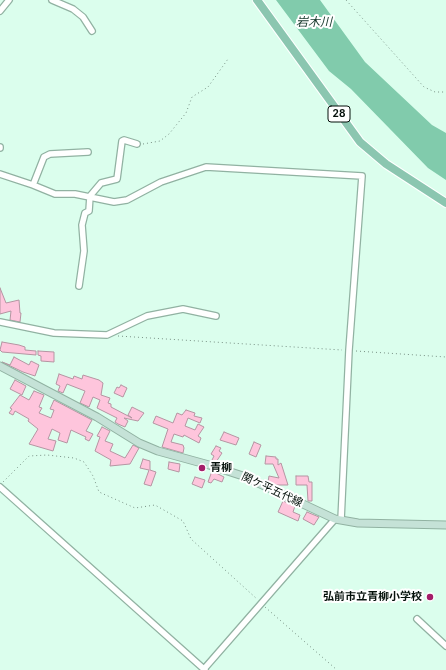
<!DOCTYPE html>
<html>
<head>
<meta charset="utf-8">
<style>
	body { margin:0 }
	canvas { display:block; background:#dbfeed }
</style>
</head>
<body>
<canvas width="446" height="670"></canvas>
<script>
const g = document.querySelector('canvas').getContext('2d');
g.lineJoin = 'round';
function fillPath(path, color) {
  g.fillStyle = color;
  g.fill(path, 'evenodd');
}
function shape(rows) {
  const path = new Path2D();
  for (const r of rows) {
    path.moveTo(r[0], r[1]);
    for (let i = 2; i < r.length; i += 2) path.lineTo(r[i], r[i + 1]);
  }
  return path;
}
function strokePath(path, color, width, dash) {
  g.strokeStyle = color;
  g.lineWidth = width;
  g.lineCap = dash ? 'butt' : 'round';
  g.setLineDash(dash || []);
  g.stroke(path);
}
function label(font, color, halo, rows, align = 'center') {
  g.font = font + ' Inter,"Noto Sans JP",sans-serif';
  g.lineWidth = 4;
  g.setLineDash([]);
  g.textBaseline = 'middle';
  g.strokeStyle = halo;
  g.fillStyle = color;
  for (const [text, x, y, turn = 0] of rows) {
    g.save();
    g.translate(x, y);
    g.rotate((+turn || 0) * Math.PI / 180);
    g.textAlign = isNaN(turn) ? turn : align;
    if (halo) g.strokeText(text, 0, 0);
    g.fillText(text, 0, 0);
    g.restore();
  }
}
fillPath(shape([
	[276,0,320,0,365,62,432,125,446,133,446,180,428,168,351,89,329,71]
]), '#81cbac');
const building = shape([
	[0,288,6,303,19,300,20,313,21,313,20,322,10,320,11,311,0,314,0,288],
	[2,342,19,345,25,347,25,350,36,351,36,355,2,352,0,350,2,342],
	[38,351,54,352,54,362,41,361,41,356,38,355,38,351],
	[14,357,29,365,31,361,39,365,35,376,23,372,2,362,10,365,14,357],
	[59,374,73,379,74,376,82,379,83,375,99,380,103,383,101,395,110,398,108,403,111,404,111,407,132,418,128,415,132,407,144,413,138,421,124,418,128,421,125,427,118,424,115,422,117,418,97,408,100,400,93,397,89,407,80,403,85,391,67,384,63,393,58,391,60,386,56,384,59,374],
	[15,380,26,386,22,395,10,389,15,380],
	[121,385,127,388,123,397,114,393,117,387,119,388,121,385],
	[34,391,44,395,39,407,42,408,39,413,51,418,54,410,50,409,54,400,92,420,86,431,93,434,89,441,85,439,86,437,71,430,67,443,58,440,60,433,52,429,48,439,56,441,53,451,29,444,38,429,28,421,29,419,15,411,13,415,9,413,12,409,10,408,20,395,29,400,34,391],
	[186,410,195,413,194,416,202,418,200,423,188,418,185,426,195,430,198,424,204,427,198,436,201,438,199,443,184,435,183,437,174,434,171,442,183,445,184,448,183,453,162,447,168,429,153,423,156,416,173,423,177,413,182,415,186,410],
	[102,427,110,431,105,441,113,444,110,451,125,458,133,445,139,448,130,464,110,466,111,460,95,451,100,437,97,436,102,427],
	[224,432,239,438,236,445,220,440,224,432],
	[254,442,261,445,256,457,249,454,254,442],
	[216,446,221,448,219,451,222,453,216,462,212,460,214,456,211,454,216,446],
	[266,456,276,457,276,459,278,459,278,465,281,463,288,485,276,485,268,482,269,476,279,478,273,464,265,464,266,456],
	[143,459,150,461,150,470,156,472,151,486,144,484,149,470,140,468,143,459],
	[169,462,180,464,179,472,168,469,169,462],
	[212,471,224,477,222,482,214,479,211,483,208,482,212,471],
	[296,476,308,476,309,482,312,482,312,501,308,501,307,485,296,485,296,476],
	[195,477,205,480,202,488,192,484,195,477],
	[283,501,295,506,293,512,300,515,298,521,278,512,283,501],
	[307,512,319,517,314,525,303,519,307,512]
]);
fillPath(building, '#fec5dc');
strokePath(building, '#b595a2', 1);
const street = shape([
	[52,0,73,9,83,17,92,31],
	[0,11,9,0],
	[0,148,0,147],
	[0,174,33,185,55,194,75,194,114,202,127,200,161,182,206,167,362,176,349,350,341,520],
	[33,185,44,157,50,154,88,152],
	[79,286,84,251,82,225,85,213,89,211,90,196,101,183,117,179,122,141,124,140,137,144],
	[0,322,54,333,107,335,147,316,183,309,216,316],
	[0,487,205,670],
	[417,619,446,646],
	[204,669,335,519]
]);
const secondary = shape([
	[0,366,97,417,139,443,158,451,209,465,243,476,335,519,358,523,446,525]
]);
const primary = shape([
	[257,0,360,142,386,164,446,203]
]);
strokePath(street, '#91b2a2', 8);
strokePath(secondary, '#91b2a2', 9);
strokePath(primary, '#fff', 10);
strokePath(shape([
	[346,0,424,87,435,92,446,92],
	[143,144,160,141,169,134,186,113,192,97,208,87,228,59],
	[118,336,342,350],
	[356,351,446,357],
	[3,482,29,456,47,455,74,458,84,462,93,476,99,492,135,508,155,505,183,521,191,539,257,599],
	[265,607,337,670]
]), '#778f83', 1, [1, 3]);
strokePath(street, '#fff', 5.5);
strokePath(secondary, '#c5e2d7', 7);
strokePath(primary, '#8bc6b0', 8);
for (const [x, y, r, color] of [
	[202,468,4,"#a41d69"],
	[430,597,4,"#a41d69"]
]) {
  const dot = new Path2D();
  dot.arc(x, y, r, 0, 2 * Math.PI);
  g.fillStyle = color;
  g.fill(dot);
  strokePath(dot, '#fff', 1.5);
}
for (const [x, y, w] of [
	[339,114,22]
]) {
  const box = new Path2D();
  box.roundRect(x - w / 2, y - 8, w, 16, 3);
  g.fillStyle = '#fff';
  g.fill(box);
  strokePath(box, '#05110b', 1);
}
label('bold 10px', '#05110b', null, [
	["28",339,114]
]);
label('bold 11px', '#05110b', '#fff', [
	["青柳",210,468],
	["弘前市立青柳小学校",422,597,"right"]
], 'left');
label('11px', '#05110b', '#fff', [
	["関ケ平五代線",272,490,25]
]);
label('italic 12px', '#143629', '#fff', [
	["岩木川",314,22]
]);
</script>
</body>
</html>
